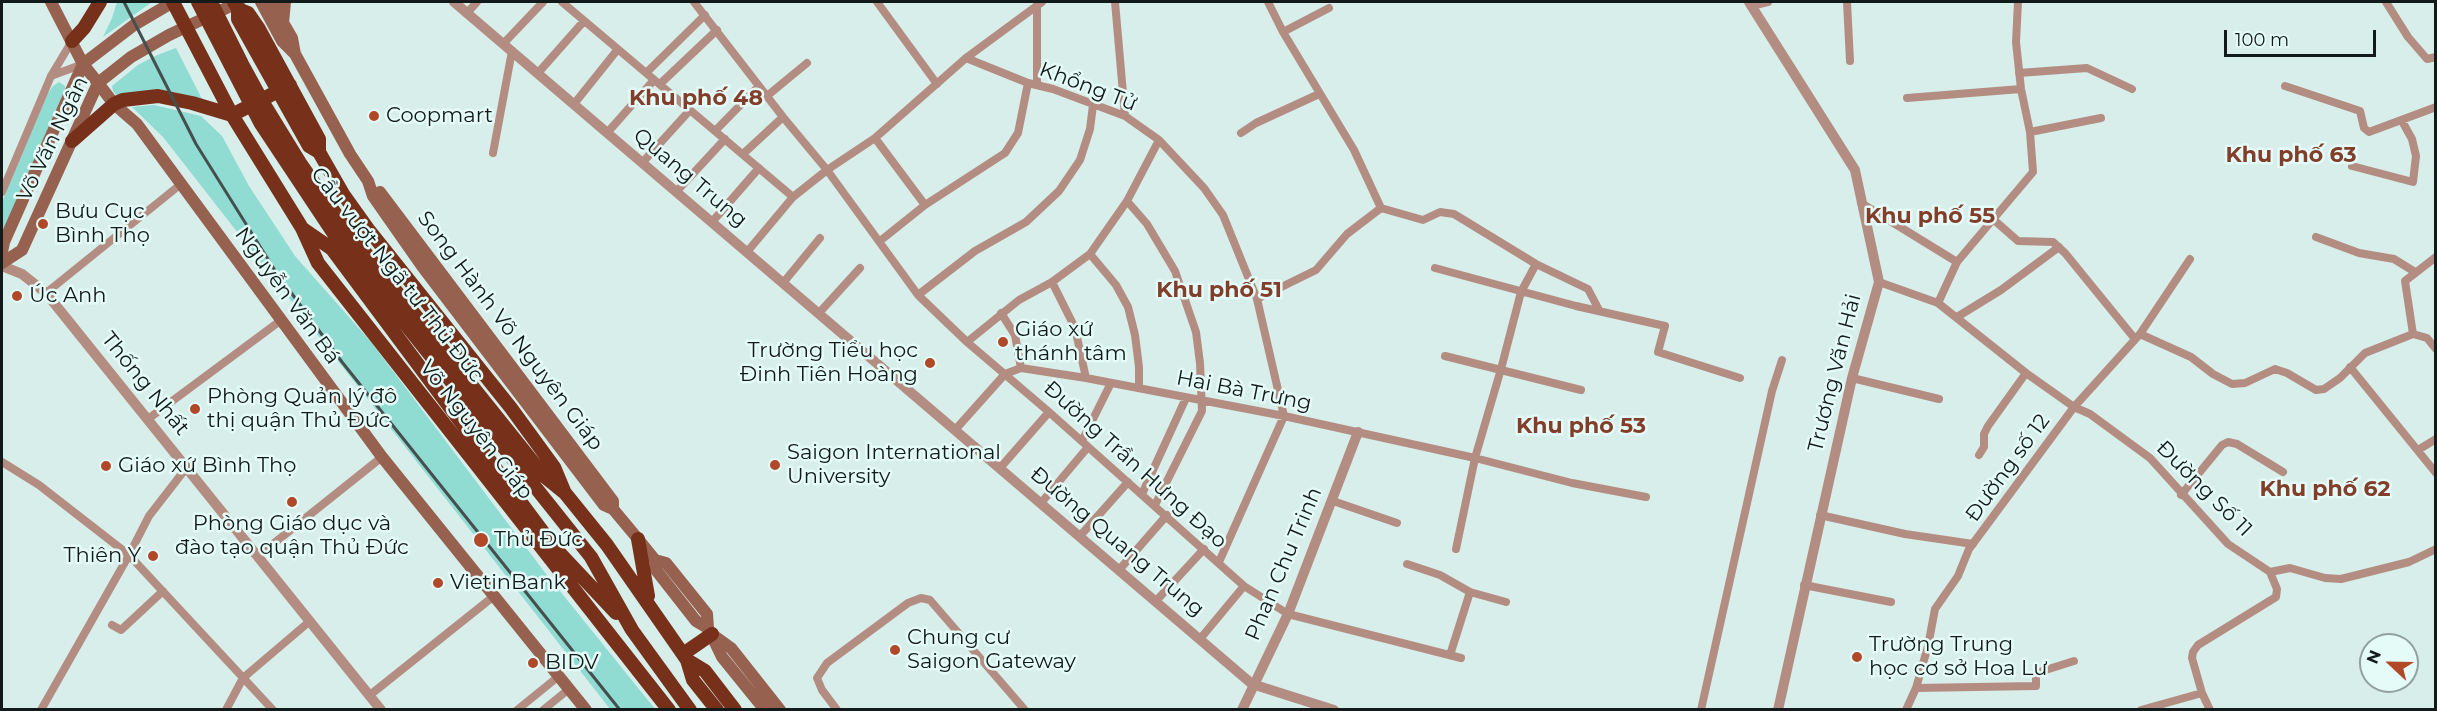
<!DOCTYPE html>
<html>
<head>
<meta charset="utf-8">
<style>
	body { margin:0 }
	#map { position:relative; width:2437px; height:711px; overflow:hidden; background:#d7eeeb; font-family:Montserrat,sans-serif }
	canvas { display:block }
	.frame { position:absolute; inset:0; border:3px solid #131b1a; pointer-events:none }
	.north { position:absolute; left:2359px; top:633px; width:60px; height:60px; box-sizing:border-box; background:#e4fbf8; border:2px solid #90a19f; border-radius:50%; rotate:292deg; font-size:16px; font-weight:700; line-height:24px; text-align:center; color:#131b1a }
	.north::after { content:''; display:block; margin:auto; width:21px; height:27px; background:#b14828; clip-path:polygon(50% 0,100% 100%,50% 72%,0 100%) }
	.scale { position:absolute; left:2224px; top:30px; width:152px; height:27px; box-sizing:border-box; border:3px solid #131b1a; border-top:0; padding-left:8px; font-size:18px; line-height:21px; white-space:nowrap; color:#131b1a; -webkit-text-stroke:4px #e4fbf8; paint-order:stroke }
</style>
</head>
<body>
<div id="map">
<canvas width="2437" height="711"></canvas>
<div class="frame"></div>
<div class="north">N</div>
<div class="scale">100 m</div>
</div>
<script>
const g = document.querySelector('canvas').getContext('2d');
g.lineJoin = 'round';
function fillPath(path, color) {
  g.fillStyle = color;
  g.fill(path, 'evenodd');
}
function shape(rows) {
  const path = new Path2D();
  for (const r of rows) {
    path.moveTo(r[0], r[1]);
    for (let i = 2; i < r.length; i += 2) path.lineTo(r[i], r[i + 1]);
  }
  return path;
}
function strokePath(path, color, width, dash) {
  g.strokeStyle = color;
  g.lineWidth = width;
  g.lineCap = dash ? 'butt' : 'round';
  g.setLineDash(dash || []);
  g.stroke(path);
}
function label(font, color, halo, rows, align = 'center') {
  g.font = font + ' Montserrat,sans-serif';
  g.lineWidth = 5;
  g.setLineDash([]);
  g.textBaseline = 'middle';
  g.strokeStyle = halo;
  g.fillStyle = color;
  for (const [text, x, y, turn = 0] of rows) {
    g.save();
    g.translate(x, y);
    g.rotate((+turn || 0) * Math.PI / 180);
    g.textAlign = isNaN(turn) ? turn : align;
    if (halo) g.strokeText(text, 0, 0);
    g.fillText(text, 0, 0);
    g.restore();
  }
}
fillPath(shape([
	[117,2,152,2,103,37,112,18],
	[176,48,203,101,174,92,117,96,113,91,112,86,138,65,155,56],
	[59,82,65,86,66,92,2,238,2,202,48,93,53,86],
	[154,105,201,116,222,136,249,186,295,256,371,342,543,570,655,709,610,709,163,137,132,107]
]), '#90dbd2');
strokePath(shape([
	[562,2,793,197],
	[694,2,783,117,827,170,918,295,967,342,1049,412,1244,586,1288,614,1461,658],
	[877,2,937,84],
	[1115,2,1125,116],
	[1268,2,1283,32,1354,150,1381,208,1423,220,1440,212,1454,214,1536,264,1588,289,1599,310],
	[1847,2,1850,61],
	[2386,2,2408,37,2427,59,2436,57],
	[1037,5,1037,84],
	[1751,6,1768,2],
	[467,13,477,2],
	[1283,32,1329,8],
	[503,44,543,2],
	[966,58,1028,83,1053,89,1125,116,1159,140,1204,188,1223,215,1257,299,1284,416,1219,562],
	[538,73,584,21],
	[646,73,705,15],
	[2019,73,2087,68,2132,89],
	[51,76,83,64],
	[660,84,717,30],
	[2285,86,2360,111,2364,128,2369,132,2436,107],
	[767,96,807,63],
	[1907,98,2021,89],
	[574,104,618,49],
	[715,131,759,86],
	[2030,132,2101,118],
	[607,133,654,80],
	[1241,133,1256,123,1319,94],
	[875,138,925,205],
	[493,153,512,51],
	[743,154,783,117],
	[642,163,690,110],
	[2352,166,2413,182,2416,156,2412,139,2402,121],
	[2,192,51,76,72,41],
	[676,192,725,139],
	[1127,201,1147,224,1175,271,1196,332,1200,363,1202,411,1155,505],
	[1861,203,1957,262],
	[1994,220,2018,241,2053,242,2065,253,2135,339],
	[712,222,759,168],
	[2316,237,2359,253,2394,259,2415,272],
	[880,241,925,205,1005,153,1018,133,1028,83],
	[747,252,793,197,827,170,875,138,966,58,1042,2],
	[1090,254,1116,285,1128,307,1135,335,1139,367,1139,388],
	[1435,268,1576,306,1665,326,1658,352,1740,378],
	[1052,282,1075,328,1086,378],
	[1879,282,1938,303,2026,373,2074,407,2090,414,2150,458,2228,544,2270,572,2290,568,2325,578,2341,579,2409,562,2436,549],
	[783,283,820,238],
	[46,293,181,184],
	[918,295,975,251,1026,222,1059,191,1080,160,1090,129,1093,105],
	[1257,299,1316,270,1347,234,1381,208],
	[1938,303,1957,262,2033,172,2030,132,2021,89,2016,42,2018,2],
	[819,313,860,268],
	[1001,313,1015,335,1021,368],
	[1957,317,2001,290,2059,247],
	[2140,334,2190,259],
	[2413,334,2427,338,2436,349],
	[967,342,1019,300,1052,282,1090,254,1127,201,1159,140],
	[1445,356,1581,390],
	[2350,367,2436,473],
	[1852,378,1939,399],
	[148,419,280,321],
	[955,430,1005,374,1021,368,1086,378,1284,416,1475,458,1572,483,1646,497],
	[1082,441,1111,383],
	[2418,450,2436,439],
	[1979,455,1984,447,1984,434,1988,426,2026,373],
	[2,462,39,485,129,555,273,710],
	[1000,468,1049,412],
	[1142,494,1186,398],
	[2181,495,2222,445,2228,442,2237,444,2283,472],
	[1333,501,1397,523],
	[1041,503,1088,447],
	[1820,515,1905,534,1973,544],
	[1080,536,1128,482],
	[1456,549,1475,458,1501,369,1521,292,1536,264],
	[258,556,382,457],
	[1407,564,1440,575,1470,592],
	[1119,570,1167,515],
	[1804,585,1891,602],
	[1156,601,1204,549],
	[112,625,121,630,163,591],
	[1200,639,1244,586],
	[1450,655,1470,592,1506,602],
	[1916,688,2036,686,2036,673,2074,661],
	[370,695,494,596],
	[41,710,129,555,149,516,187,467],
	[226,710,243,678,310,621],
	[517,710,559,676],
	[543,710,569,689],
	[837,710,822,690,817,678,827,663,908,603,921,598,930,600,1025,710],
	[1701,710,1772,391,1782,360],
	[1906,710,1916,688,1928,646,1935,609,1958,576,1969,549,2074,407,2140,334,2191,357,2213,374,2232,384,2245,383,2275,369,2287,373,2316,390,2324,389,2340,378,2365,353,2413,334,2405,281,2436,257],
	[2141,710,2202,693],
	[2210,710,2202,693,2192,658,2193,652,2198,645,2276,597,2277,589,2270,572]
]), '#b48d82', 8);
strokePath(shape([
	[454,2,1252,684,1334,710],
	[1749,2,1855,170,1879,282,1852,378,1778,710],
	[2,266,22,274,46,293,381,710],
	[1242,710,1288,614,1358,432]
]), '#b48d82', 10);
strokePath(shape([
	[51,2,83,64,98,83,114,104,137,124,382,457,586,710],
	[261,2,282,41,295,54],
	[271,2,292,38,295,54,350,154,368,181,373,196,422,266,604,505,613,509,638,539,655,560,656,570,696,621,708,628],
	[283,23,285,2],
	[380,192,613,501,613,509],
	[2,252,4,242,83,64,134,25,173,2],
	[2,263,22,250,98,83,131,57,169,35,239,2],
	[655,560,666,563,707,614,708,628,722,657,765,710],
	[713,635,731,648,780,710]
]), '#976150', 12);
strokePath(shape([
	[173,2,232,115,302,228,318,263,669,710],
	[198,2,261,124,336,237,591,557,632,630,690,710],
	[211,2,242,64,265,106,300,163,347,230,544,476,565,493,607,545,687,660,693,680,717,710],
	[234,2,238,9,238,19,309,146,319,152,343,194,368,229,511,408,554,467,564,491],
	[238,9,248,13,259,29,319,139,319,152],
	[72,41,84,28,100,2],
	[72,141,114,104,123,100,158,96,192,103,232,115,290,85],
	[303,229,332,249,554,547,616,613],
	[638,539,648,596],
	[683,654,712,634],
	[687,660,705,671,735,710]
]), '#77311b', 14);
strokePath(shape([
	[124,2,196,144,276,272,342,362,620,710]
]), '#444f4e', 3);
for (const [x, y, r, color] of [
	[374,116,6,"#b14828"],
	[43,224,6,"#b14828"],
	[17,296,6,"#b14828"],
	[1003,342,6,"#b14828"],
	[930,363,6,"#b14828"],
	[195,409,6,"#b14828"],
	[775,465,6,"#b14828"],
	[106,466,6,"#b14828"],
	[292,502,6,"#b14828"],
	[481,540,8,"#b14828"],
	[153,556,6,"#b14828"],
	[438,583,6,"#b14828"],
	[895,650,6,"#b14828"],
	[1857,657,6,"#b14828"],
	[533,663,6,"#b14828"]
]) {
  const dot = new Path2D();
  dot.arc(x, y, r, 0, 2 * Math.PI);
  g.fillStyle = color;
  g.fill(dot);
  strokePath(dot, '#e4fbf8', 2);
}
label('21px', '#131b1a', '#e4fbf8', [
	["Khổng Tử",1088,87,21],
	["Võ Văn Ngân",53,139,-64],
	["Quang Trung",690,178,40],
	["Cầu vượt Ngã tư Thủ Đức",397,275,52],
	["Nguyễn Văn Bá",287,296,54],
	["Song Hành Võ Nguyên Giáp",510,331,53],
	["Trương Văn Hải",1835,373,-76],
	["Thống Nhất",145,384,51],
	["Hai Bà Trưng",1244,391,11],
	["Võ Nguyên Giáp",476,430,52],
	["Đường Trần Hưng Đạo",1135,465,42],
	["Đường số 12",2008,468,-54],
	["Đường Số 11",2204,489,45],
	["Đường Quang Trung",1117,542,40],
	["Phan Chu Trinh",1284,564,-67]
]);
label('21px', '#131b1a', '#e4fbf8', [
	["Coopmart",386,116],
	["Bưu Cục",55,212],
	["Bình Thọ",55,236],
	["Úc Anh",29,296],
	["Giáo xứ",1015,330],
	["thánh tâm",1015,354],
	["Trường Tiểu học",918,351,"right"],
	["Đinh Tiên Hoàng",918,375,"right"],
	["Phòng Quản lý đô",207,397],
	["thị quận Thủ Đức",207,421],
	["Saigon International",787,453],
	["University",787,477],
	["Giáo xứ Bình Thọ",118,466],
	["Phòng Giáo dục và",292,524,"center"],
	["đào tạo quận Thủ Đức",292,548,"center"],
	["Thủ Đức",494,540],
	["Thiên Y",141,556,"right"],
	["VietinBank",450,583],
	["Chung cư",907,638],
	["Saigon Gateway",907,662],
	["Trường Trung",1869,645],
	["học cơ sở Hoa Lư",1869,669],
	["BIDV",545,663]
], 'left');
label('bold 22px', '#823e29', '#e4fbf8', [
	["Khu phố 48",696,99],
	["Khu phố 63",2291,156],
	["Khu phố 55",1930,217],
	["Khu phố 51",1219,291],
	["Khu phố 53",1581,427],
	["Khu phố 62",2325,490]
]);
</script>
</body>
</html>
